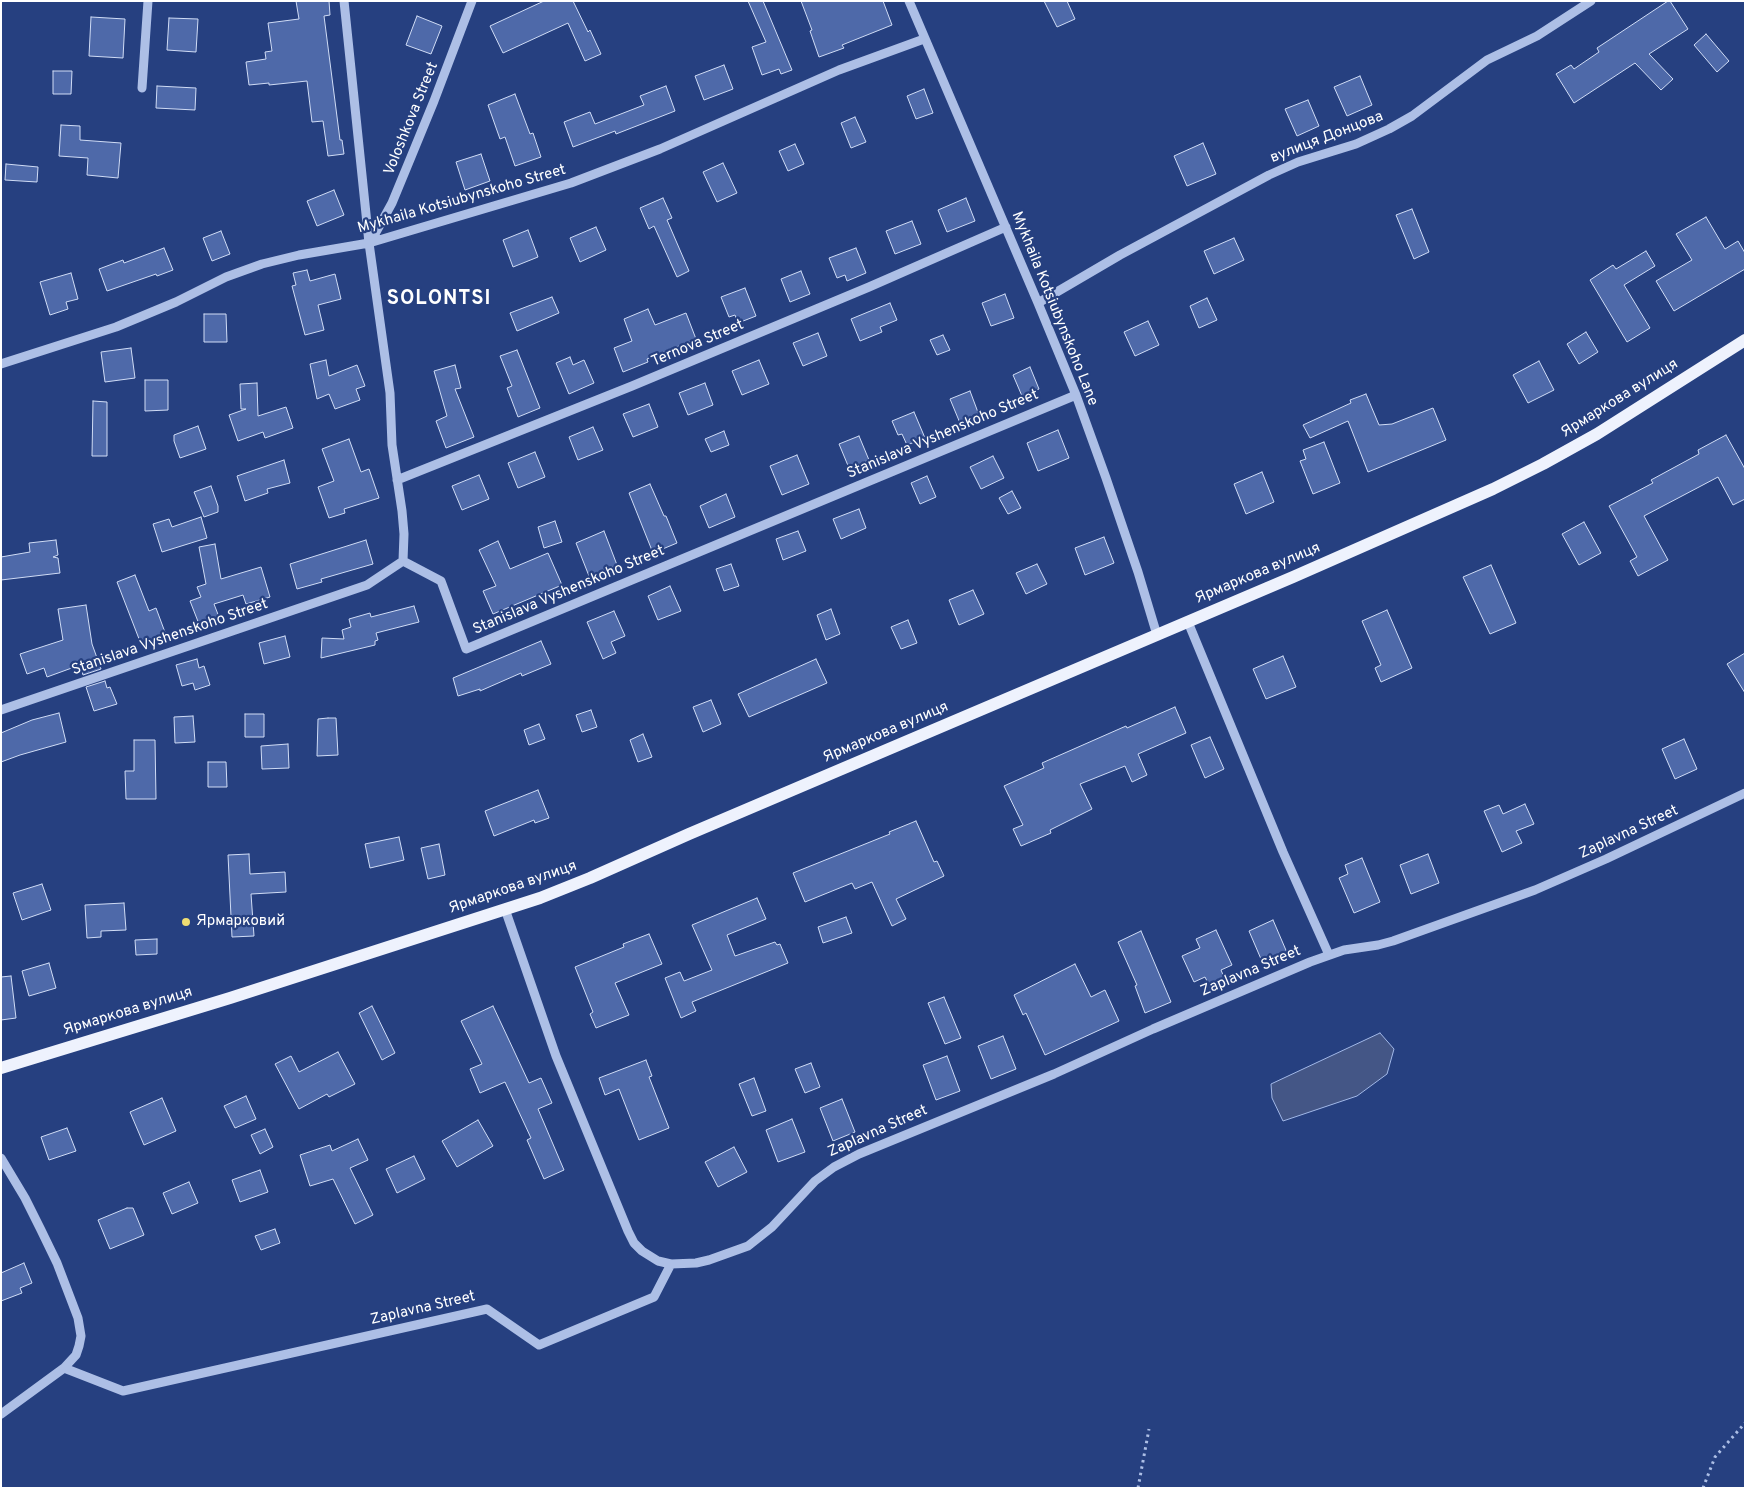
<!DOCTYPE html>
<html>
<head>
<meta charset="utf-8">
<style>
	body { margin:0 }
	#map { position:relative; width:1746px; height:1489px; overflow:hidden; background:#264080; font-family:Overpass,sans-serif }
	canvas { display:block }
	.frame { position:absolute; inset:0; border:2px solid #fff; pointer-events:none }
</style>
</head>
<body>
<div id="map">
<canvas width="1746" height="1489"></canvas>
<div class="frame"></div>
</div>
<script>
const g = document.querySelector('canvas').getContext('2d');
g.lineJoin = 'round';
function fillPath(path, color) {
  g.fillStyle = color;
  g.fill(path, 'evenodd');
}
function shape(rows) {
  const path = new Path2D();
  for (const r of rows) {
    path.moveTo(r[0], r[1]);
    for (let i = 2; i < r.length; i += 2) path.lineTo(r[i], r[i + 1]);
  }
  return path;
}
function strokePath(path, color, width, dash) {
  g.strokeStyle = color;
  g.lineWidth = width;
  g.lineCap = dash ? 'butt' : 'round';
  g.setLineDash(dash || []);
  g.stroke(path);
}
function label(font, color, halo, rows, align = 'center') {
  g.font = font + ' Overpass,sans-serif';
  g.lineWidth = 4.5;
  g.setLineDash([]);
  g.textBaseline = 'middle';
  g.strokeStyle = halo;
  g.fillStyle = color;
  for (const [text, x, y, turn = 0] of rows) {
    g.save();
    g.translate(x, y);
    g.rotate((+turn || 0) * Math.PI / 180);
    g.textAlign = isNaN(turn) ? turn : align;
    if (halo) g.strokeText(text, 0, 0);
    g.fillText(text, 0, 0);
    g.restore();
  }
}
const water = shape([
	[1380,1033,1394,1049,1387,1074,1357,1096,1283,1121,1272,1098,1271,1084,1380,1033]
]);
fillPath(water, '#445686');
strokePath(water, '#a2b8e7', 1);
const building = shape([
	[296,1,329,1,330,15,324,16,340,140,342,140,344,154,328,156,323,121,312,122,307,81,269,85,269,83,249,85,246,62,266,59,265,52,272,51,268,23,299,19,296,1],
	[544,1,573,1,588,32,590,30,601,54,585,61,568,23,503,53,490,26,544,1],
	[748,1,763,1,792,70,781,74,779,69,762,75,752,47,766,42,748,1],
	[801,1,883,1,892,25,842,45,844,48,819,57,810,31,812,30,801,1],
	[1044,1,1067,1,1075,19,1057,27,1044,1],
	[1668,1,1670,1,1688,29,1649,54,1673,79,1661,90,1635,63,1574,103,1556,74,1571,65,1574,69,1599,52,1597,48,1668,1],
	[417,16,442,26,431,54,406,45,417,16],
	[91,17,125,19,123,58,89,56,91,17],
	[169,18,198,19,196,52,167,50,169,18],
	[1706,34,1729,61,1717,72,1694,45,1706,34],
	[724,65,733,89,704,100,695,76,724,65],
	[53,71,72,71,71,94,53,94,53,71],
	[1360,76,1372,105,1347,116,1334,87,1360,76],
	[157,86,196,88,195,110,156,108,157,86],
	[666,86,675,111,616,134,615,131,573,147,564,122,590,112,595,124,644,105,640,96,666,86],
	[924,89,933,113,916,119,907,96,924,89],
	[515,94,530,134,533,133,541,157,515,166,505,137,500,139,488,105,515,94],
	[1308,100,1319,126,1297,136,1285,109,1308,100],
	[855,117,866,142,851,148,841,123,855,117],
	[61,125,80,126,80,140,121,143,118,178,87,175,88,158,59,156,61,125],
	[1203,143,1216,174,1187,186,1174,156,1203,143],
	[795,144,804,164,788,171,779,151,795,144],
	[481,154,490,181,465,190,456,162,481,154],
	[723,163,737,193,717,202,703,172,723,163],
	[6,164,38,167,37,182,5,180,6,164],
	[334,190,344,215,317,226,307,201,334,190],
	[663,198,672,218,667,220,689,271,677,277,654,226,649,229,640,208,663,198],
	[966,198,975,221,947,232,938,210,966,198],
	[1412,209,1429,252,1414,259,1396,215,1412,209],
	[1706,217,1725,249,1738,241,1745,253,1745,269,1674,311,1656,281,1692,260,1676,234,1706,217],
	[912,221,921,244,895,254,886,231,912,221],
	[596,227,606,250,580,262,570,238,596,227],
	[528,230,538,257,513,267,503,240,528,230],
	[221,231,230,254,212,261,203,238,221,231],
	[1234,238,1244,260,1214,274,1204,251,1234,238],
	[164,248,173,270,157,276,156,274,107,291,99,269,123,260,124,263,164,248],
	[856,248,866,273,847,281,845,275,837,278,829,258,856,248],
	[1646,251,1655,266,1624,285,1650,328,1627,342,1590,280,1613,265,1616,269,1646,251],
	[307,270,310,281,335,274,341,299,318,305,324,330,305,335,292,286,296,285,293,273,307,270],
	[801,271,810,294,790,302,781,279,801,271],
	[71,273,78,299,66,302,68,309,50,315,40,282,71,273],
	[745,288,756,316,738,323,735,315,729,317,721,297,745,288],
	[1005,294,1014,318,991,326,982,303,1005,294],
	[552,297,559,313,517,331,510,313,552,297],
	[1207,298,1217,320,1199,328,1190,306,1207,298],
	[890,303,897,320,880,327,882,332,860,341,851,319,890,303],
	[648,309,655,325,686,313,696,339,647,359,648,362,623,372,614,348,632,341,624,319,648,309],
	[204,314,226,314,227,342,204,342,204,314],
	[1148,321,1159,345,1135,356,1124,332,1148,321],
	[1586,332,1598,352,1579,364,1567,344,1586,332],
	[818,333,827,356,803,366,793,343,818,333],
	[943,335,950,350,937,355,930,340,943,335],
	[131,348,135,378,105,382,101,352,131,348],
	[517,350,540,408,518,417,507,388,512,386,500,356,517,350],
	[570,357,573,365,584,360,594,383,569,394,556,363,570,357],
	[326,360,329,376,357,365,365,386,356,389,360,400,335,409,329,394,317,399,310,364,326,360],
	[759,360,769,384,742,395,732,371,759,360],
	[1539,361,1554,390,1528,403,1513,375,1539,361],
	[455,365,461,388,455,389,474,437,446,448,436,421,447,416,434,371,455,365],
	[1030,367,1039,389,1022,396,1013,375,1030,367],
	[145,380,168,380,168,410,145,411,145,380],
	[257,383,258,416,286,407,293,428,265,438,263,432,238,441,229,415,246,409,241,409,240,384,257,383],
	[705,383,713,405,688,415,679,393,705,383],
	[970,391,979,415,960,423,950,399,970,391],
	[1366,394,1379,425,1392,424,1433,408,1446,440,1368,472,1348,421,1310,438,1303,425,1351,403,1350,400,1366,394],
	[93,401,107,402,107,456,92,456,93,401],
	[649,404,658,427,633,437,623,414,649,404],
	[914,412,925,438,907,445,902,434,898,435,892,421,914,412],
	[198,426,206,449,180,458,174,441,174,435,198,426],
	[593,427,603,450,578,460,569,437,593,427],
	[1058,430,1069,458,1038,471,1027,443,1058,430],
	[724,431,729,445,711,452,705,439,724,431],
	[1726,435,1745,469,1745,499,1733,505,1718,477,1644,516,1668,560,1638,576,1630,561,1637,557,1609,506,1653,483,1651,480,1699,454,1698,450,1726,435],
	[859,436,869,460,849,468,839,444,859,436],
	[349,439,361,472,369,469,379,498,344,509,345,513,329,518,318,487,334,481,322,449,349,439],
	[1324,442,1340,483,1313,494,1300,461,1306,459,1303,450,1324,442],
	[535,452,545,477,518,488,508,463,535,452],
	[797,455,809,484,782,495,770,466,797,455],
	[993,456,1004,478,981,489,970,467,993,456],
	[284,460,290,483,267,489,268,493,245,501,237,476,284,460],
	[1262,472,1274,502,1246,514,1234,484,1262,472],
	[479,475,489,499,462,510,452,486,479,475],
	[927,476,936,497,920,504,911,483,927,476],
	[650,484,664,516,666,516,677,543,653,553,629,493,650,484],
	[211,486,218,506,218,512,204,517,194,492,211,486],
	[1012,491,1021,508,1008,514,999,498,1012,491],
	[726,494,735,517,709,528,700,506,726,494],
	[859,509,866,528,841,539,833,519,859,509],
	[201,517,207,538,162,552,153,524,169,519,172,527,201,517],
	[555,521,562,542,544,548,538,527,555,521],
	[1584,522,1601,553,1579,565,1562,534,1584,522],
	[604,531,617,565,589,576,576,543,604,531],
	[798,531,806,551,783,560,776,539,798,531],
	[1104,537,1114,563,1085,575,1075,548,1104,537],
	[56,540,58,555,53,557,58,558,60,573,1,580,1,557,30,552,29,543,56,540],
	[366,540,373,564,321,579,322,582,297,589,290,564,366,540],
	[498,541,510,569,548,553,562,585,493,614,483,591,496,586,479,550,498,541],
	[215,544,221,579,261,567,270,597,246,604,243,595,214,604,219,617,199,624,190,601,201,597,197,587,206,584,199,547,215,544],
	[731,564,739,586,724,591,716,569,731,564],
	[1037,564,1047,584,1026,594,1016,573,1037,564],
	[1491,565,1516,623,1490,634,1463,577,1491,565],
	[135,575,149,611,156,608,166,635,141,644,117,582,135,575],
	[670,586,681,611,658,620,648,596,670,586],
	[973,590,984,614,959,625,949,600,973,590],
	[86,605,92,644,101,669,83,675,80,665,47,677,44,668,27,674,20,654,63,640,58,609,86,605],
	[414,606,419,622,376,633,378,640,375,641,375,645,321,658,322,638,344,639,342,630,351,627,349,619,370,613,371,617,414,606],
	[831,609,840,634,826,640,817,615,831,609],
	[1387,610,1412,668,1381,682,1375,668,1381,665,1362,621,1387,610],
	[614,611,625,636,611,642,616,653,603,659,587,622,614,611],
	[908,620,917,643,901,649,891,627,908,620],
	[285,636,290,657,264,664,259,643,285,636],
	[541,641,551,664,522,676,521,673,480,691,480,689,458,696,453,678,541,641],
	[1745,653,1745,693,1727,664,1745,653],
	[1283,656,1296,687,1266,699,1253,669,1283,656],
	[197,659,199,668,204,666,210,685,195,690,193,683,182,686,176,665,197,659],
	[816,659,827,683,749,717,738,694,816,659],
	[105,681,107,688,110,687,117,704,94,711,86,687,105,681],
	[711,700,721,724,703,732,693,707,711,700],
	[1175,707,1186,733,1138,754,1147,775,1132,782,1125,766,1080,784,1092,809,1050,830,1051,833,1021,846,1013,829,1023,825,1004,786,1044,768,1042,763,1126,726,1127,728,1175,707],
	[591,710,597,727,582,732,576,715,591,710],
	[59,713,66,742,20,755,1,762,1,733,32,720,59,713],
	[245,714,264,714,264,737,245,737,245,714],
	[193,716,195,742,175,743,174,717,193,716],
	[328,718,336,718,338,755,317,756,318,719,328,718],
	[539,724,545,739,529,745,524,730,539,724],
	[643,734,652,757,638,762,630,740,643,734],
	[1210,737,1224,769,1205,778,1191,745,1210,737],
	[1684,739,1697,769,1675,779,1662,749,1684,739],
	[134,740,155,740,156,799,126,799,125,771,134,771,134,740],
	[288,744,289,768,262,769,261,746,288,744],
	[208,762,226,762,227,787,208,787,208,762],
	[538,790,549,818,535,823,534,820,494,836,485,811,538,790],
	[1525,804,1534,824,1516,831,1522,843,1502,852,1484,811,1499,805,1503,814,1525,804],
	[916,821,934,862,937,861,944,876,896,899,906,919,892,926,872,882,855,889,852,883,805,902,793,873,890,834,889,832,916,821],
	[399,837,404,860,370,868,365,844,399,837],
	[439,844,445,875,428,879,421,848,439,844],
	[249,854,250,874,285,872,286,892,251,894,254,936,232,937,228,855,249,854],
	[1428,854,1439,883,1411,894,1400,865,1428,854],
	[1362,858,1380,902,1354,913,1339,878,1348,874,1345,865,1362,858],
	[42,884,51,910,22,920,13,893,42,884],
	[757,898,766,919,727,935,735,956,775,942,777,945,780,944,788,963,692,1002,696,1011,681,1018,665,978,680,972,684,981,712,970,692,925,757,898],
	[124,903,126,930,101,931,101,937,87,938,85,905,124,903],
	[846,917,852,933,823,943,818,927,846,917],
	[1273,920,1288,955,1264,966,1249,931,1273,920],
	[1216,930,1232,965,1221,970,1226,982,1211,989,1205,977,1194,982,1182,956,1200,948,1196,939,1216,930],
	[1141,931,1171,1002,1145,1013,1135,986,1137,985,1118,942,1141,931],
	[649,934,662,964,615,983,629,1015,596,1028,590,1014,593,1012,575,967,624,947,623,944,649,934],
	[157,939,157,954,136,955,135,940,157,939],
	[49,963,56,988,29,996,22,971,49,963],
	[1075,964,1091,997,1105,990,1119,1021,1045,1055,1026,1013,1023,1015,1014,995,1075,964],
	[11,976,16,1018,1,1020,1,977,11,976],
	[944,997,961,1038,945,1044,928,1003,944,997],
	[372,1006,395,1053,382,1060,359,1013,372,1006],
	[493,1006,529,1083,541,1078,552,1103,538,1109,564,1170,544,1179,527,1140,531,1138,505,1082,480,1093,470,1069,482,1064,461,1021,493,1006],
	[1003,1036,1016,1069,991,1079,978,1046,1003,1036],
	[338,1052,355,1084,329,1097,327,1094,299,1109,275,1064,291,1056,299,1072,338,1052],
	[947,1056,960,1091,936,1100,923,1065,947,1056],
	[646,1060,652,1076,649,1077,669,1128,639,1140,619,1089,605,1095,599,1078,646,1060],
	[811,1063,820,1087,805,1093,795,1069,811,1063],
	[754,1078,766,1111,752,1116,739,1084,754,1078],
	[246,1096,256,1119,235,1128,224,1106,246,1096],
	[162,1098,176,1131,144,1145,130,1112,162,1098],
	[842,1099,855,1132,833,1141,820,1108,842,1099],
	[792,1119,805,1152,778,1162,766,1130,792,1119],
	[478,1120,493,1146,457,1167,442,1141,478,1120],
	[67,1128,76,1151,49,1160,41,1137,67,1128],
	[265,1129,273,1147,260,1154,251,1135,265,1129],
	[358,1139,368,1160,350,1168,373,1215,355,1224,333,1179,310,1186,300,1155,330,1145,332,1151,358,1139],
	[734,1147,747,1172,718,1187,705,1162,734,1147],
	[414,1156,425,1179,397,1193,386,1169,414,1156],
	[260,1170,268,1192,240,1202,232,1180,260,1170],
	[189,1182,198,1203,172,1214,163,1193,189,1182],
	[127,1208,133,1208,144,1235,110,1249,98,1220,127,1208],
	[275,1229,280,1243,261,1250,255,1236,275,1229],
	[24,1263,32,1283,20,1288,22,1293,1,1301,1,1273,24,1263]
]);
fillPath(building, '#4e69a9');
strokePath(building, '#d0dcf5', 1);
strokePath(shape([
	[1138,1488,1149,1429],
	[1703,1488,1715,1457,1745,1423]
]), '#adbfe6', 3, [2.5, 4]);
strokePath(shape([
	[344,1,369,243,390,393,392,445,402,511,404,534,403,561],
	[909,1,1038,303,1076,395,1106,478,1138,572,1157,635],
	[142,88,148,1],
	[370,243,392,203,411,157,434,101,472,1],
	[1038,303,1120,255,1269,175,1298,162,1356,144,1389,129,1412,116,1487,60,1537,36,1591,1],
	[1,364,116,327,176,302,226,277,262,264,299,255,369,243,571,183,660,149,839,70,924,39],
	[397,480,632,386,869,287,1006,227],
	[1188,622,1283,852,1329,955],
	[1,710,367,585,403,561,441,581,466,649,1076,395],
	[505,909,556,1056,628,1231,634,1243,642,1251,658,1261,671,1264],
	[1,1158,25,1198,41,1230,57,1263,78,1318,81,1336,79,1346,76,1355,64,1368],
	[1,1414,64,1368,123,1391,487,1309,539,1345,654,1297,671,1264,696,1263,709,1260,748,1246,772,1227,815,1181,834,1167,859,1154,1054,1074,1153,1029,1310,962,1344,950,1378,945,1393,941,1535,890,1606,859,1745,793]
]), '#adbfe6', 9);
strokePath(shape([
	[1,1068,230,998,540,898,590,878,689,834,1293,577,1493,489,1543,464,1597,434,1745,340]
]), '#eef2fd', 12);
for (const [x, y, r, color] of [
	[186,922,5,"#efdd72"]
]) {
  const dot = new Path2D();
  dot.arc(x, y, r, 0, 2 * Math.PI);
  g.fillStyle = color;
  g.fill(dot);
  strokePath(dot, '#264080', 2);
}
label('15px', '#fff', '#264080', [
	["Voloshkova Street",412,119,-68],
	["вулиця Донцова",1327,138,-21],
	["Mykhaila Kotsiubynskoho Street",462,200,-16],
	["Mykhaila Kotsiubynskoho Lane",1054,309,68],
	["Ternova Street",698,344,-23],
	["Ярмаркова вулиця",1620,399,-32],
	["Stanislava Vyshenskoho Street",943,435,-23],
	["Ярмаркова вулиця",1258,574,-23],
	["Stanislava Vyshenskoho Street",569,591,-23],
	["Stanislava Vyshenskoho Street",170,638,-19],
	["Ярмаркова вулиця",886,733,-23],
	["Zaplavna Street",1629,833,-25],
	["Ярмаркова вулиця",513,888,-19],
	["Zaplavna Street",1251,972,-23],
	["Ярмаркова вулиця",128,1012,-17],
	["Zaplavna Street",878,1132,-24],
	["Zaplavna Street",423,1309,-13]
]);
label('15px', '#fff', '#264080', [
	["Ярмарковий",196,922]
], 'left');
g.letterSpacing = '1px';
label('bold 20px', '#fff', '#264080', [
	["SOLONTSI",439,300]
]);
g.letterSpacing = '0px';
</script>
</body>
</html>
